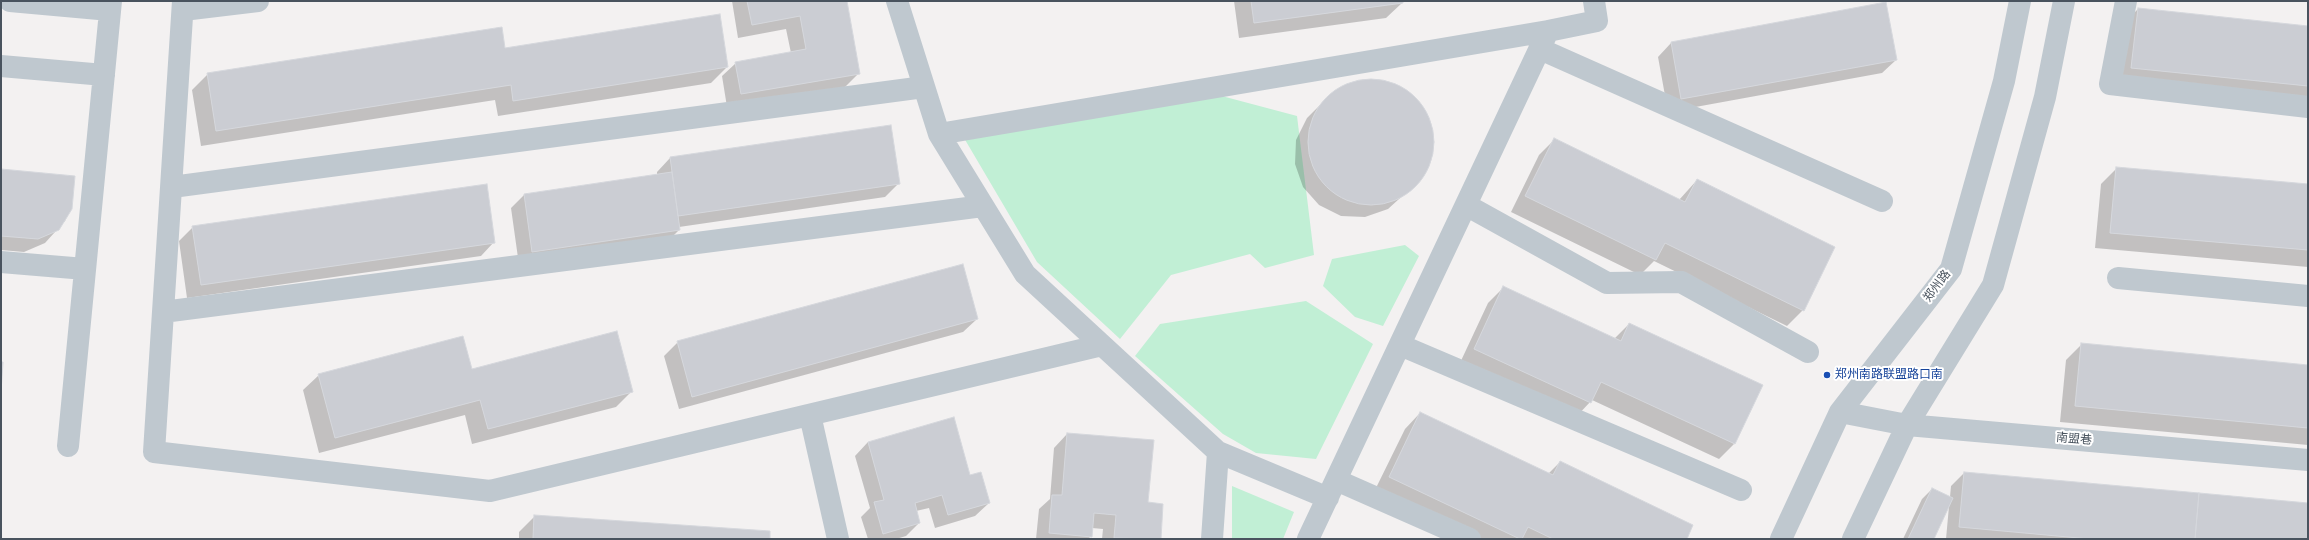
<!DOCTYPE html>
<html>
<head>
<meta charset="utf-8">
<style>
	body { margin:0 }
	#map { position:relative; width:2309px; height:540px; overflow:hidden; background:#f3f1f1; font-family:Rubik,sans-serif }
	canvas { display:block }
	.frame { position:absolute; inset:0; border:2px solid #49535e; pointer-events:none }
</style>
</head>
<body>
<div id="map">
<canvas width="2309" height="540"></canvas>
<div class="frame"></div>
</div>
<script>
const g = document.querySelector('canvas').getContext('2d');
g.lineJoin = 'round';
function fillPath(path, color) {
  g.fillStyle = color;
  g.fill(path, 'evenodd');
}
function shape(rows) {
  const path = new Path2D();
  for (const r of rows) {
    if (r.length === 3) {
      path.moveTo(r[0] + r[2], r[1]);
      path.arc(r[0], r[1], r[2], 0, 2 * Math.PI);
      continue;
    }
    path.moveTo(r[0], r[1]);
    for (let i = 2; i < r.length; i += 2) path.lineTo(r[i], r[i + 1]);
  }
  return path;
}
function strokePath(path, color, width, dash) {
  g.strokeStyle = color;
  g.lineWidth = width;
  g.lineCap = dash ? 'butt' : 'round';
  g.setLineDash(dash || []);
  g.stroke(path);
}
function label(font, color, halo, rows, align = 'center') {
  g.font = font + ' Rubik,"Noto Sans SC",sans-serif';
  g.lineWidth = 4;
  g.setLineDash([]);
  g.textBaseline = 'middle';
  g.strokeStyle = halo;
  g.fillStyle = color;
  for (const [text, x, y, turn = 0] of rows) {
    g.save();
    g.translate(x, y);
    g.rotate((+turn || 0) * Math.PI / 180);
    g.textAlign = isNaN(turn) ? turn : align;
    if (halo) g.strokeText(text, 0, 0);
    g.fillText(text, 0, 0);
    g.restore();
  }
}
fillPath(shape([
	[1218,95,1297,116,1314,255,1265,268,1250,254,1171,275,1120,339,1037,262,964,138],
	[1405,245,1419,256,1383,326,1355,317,1323,286,1332,259],
	[1306,301,1373,344,1316,459,1256,453,1223,434,1135,356,1160,324],
	[1232,486,1294,512,1283,539,1232,539]
]), '#c1efd5');
fillPath(shape([
	[732,1,846,1,859,73,845,87,727,107,722,76,736,63,791,53,786,29,738,38],
	[1234,1,1402,1,1402,3,1386,18,1239,38],
	[1885,4,1896,60,1882,73,1668,112,1658,57,1671,43],
	[2138,9,2308,27,2308,103,2116,83,2122,25],
	[504,49,727,67,711,83,498,116,495,100,201,146,192,90,208,74],
	[1362,80,1387,82,1409,92,1425,110,1433,133,1431,157,1421,179,1388,209,1365,217,1341,216,1319,205,1303,187,1295,164,1296,140,1307,118,1321,104,1339,88],
	[1555,139,1679,200,1697,180,1803,310,1787,326,1654,261,1640,275,1511,212,1539,155],
	[670,158,899,183,885,197,679,227,679,230,666,243,519,265,511,208,524,195,657,175,657,172],
	[2117,168,2308,185,2308,267,2095,248,2101,184],
	[1,171,71,208,65,221,45,243,24,252,1,250],
	[193,227,494,242,481,256,187,298,179,241],
	[1504,287,1614,339,1629,324,1734,444,1719,459,1592,400,1575,418,1459,365,1488,303],
	[977,319,963,332,679,409,664,356,678,342],
	[2082,344,2308,366,2308,445,2060,422,2066,360],
	[319,375,632,391,616,407,472,444,465,415,319,453,303,390],
	[1420,413,1548,474,1560,462,1686,539,1472,539,1374,492,1405,429],
	[1067,434,1147,503,1162,504,1160,539,1102,539,1103,529,1092,528,1091,536,1088,539,1036,539,1039,509,1050,499,1054,448],
	[868,442,970,476,989,503,975,516,935,528,929,508,916,511,919,523,906,536,896,539,868,539,861,517,870,508,855,456],
	[1964,473,2308,504,2308,539,1946,539,1949,506,1933,539,1903,539,1922,499,1932,489,1950,497,1951,486],
	[535,516,769,539,519,539,519,532]
]), '#0003');
const building = shape([
	[747,1,847,1,860,74,741,94,735,62,806,49,800,16,752,25,747,1],
	[1251,1,1403,1,1403,3,1254,23,1251,1],
	[1886,2,1897,60,1681,99,1671,42,1886,2],
	[2138,8,2308,26,2308,86,2131,68,2138,8],
	[720,14,728,67,513,101,511,85,216,131,207,73,502,27,505,48,720,14],
	[1371,142,63],
	[891,125,900,184,678,216,670,157,891,125],
	[1554,138,1685,202,1697,179,1835,247,1804,311,1665,243,1656,260,1525,196,1554,138],
	[2116,167,2308,184,2308,250,2110,233,2116,167],
	[1,169,75,176,72,209,59,230,38,239,1,236,1,169],
	[672,172,680,230,532,252,524,194,672,172],
	[487,184,495,243,201,285,192,226,487,184],
	[963,264,978,319,692,397,677,341,963,264],
	[1503,286,1621,341,1629,323,1763,385,1735,444,1601,382,1591,403,1474,349,1503,286],
	[617,331,633,392,488,429,480,400,335,438,318,374,463,336,472,369,617,331],
	[2081,343,2308,365,2308,428,2075,406,2081,343],
	[1,362,3,362,1,392,1,362],
	[1420,412,1553,475,1560,461,1693,525,1687,539,1553,539,1528,527,1522,539,1520,539,1389,477,1420,412],
	[954,417,970,475,981,472,990,503,948,515,942,495,915,503,920,523,883,534,874,502,884,500,868,442,954,417],
	[1067,433,1154,440,1148,502,1163,504,1161,539,1114,538,1116,515,1094,513,1092,537,1049,533,1052,495,1062,495,1067,433],
	[1964,472,2199,493,2195,539,2090,539,1959,527,1964,472],
	[1932,488,1953,498,1934,539,1908,539,1932,488],
	[2199,493,2308,503,2308,539,2195,539,2199,493],
	[534,515,770,531,770,539,533,539,534,515]
]);
fillPath(building, '#cbcdd3');
strokePath(building, '#d5d7dc', 1);
strokePath(shape([
	[10,1,110,10],
	[183,1,154,452,490,491,1102,345],
	[897,1,939,134,1025,274,1218,452,1328,498],
	[2126,1,2110,84,2308,107],
	[183,10,258,1],
	[1548,31,1597,21,1594,1],
	[1540,49,1882,201],
	[1,66,104,75],
	[939,134,1548,31,1308,539],
	[172,187,924,87],
	[1466,205,1607,283,1681,282,1808,352],
	[1,262,85,269],
	[2118,278,2308,296],
	[163,312,983,206],
	[1400,345,1741,490],
	[1840,412,1907,425,2308,460],
	[810,415,838,539],
	[68,446,111,1],
	[1336,480,1470,539],
	[1212,539,1218,452],
	[1781,539,1840,412,1951,269,2004,81,2020,1],
	[1853,539,1907,425,1993,285,2045,97,2064,1]
]), '#bfc8cf', 22);
for (const [x, y, r, color] of [
	[1827,375,4,"#1a4fb4"]
]) {
  const dot = new Path2D();
  dot.arc(x, y, r, 0, 2 * Math.PI);
  g.fillStyle = color;
  g.fill(dot);
  strokePath(dot, '#fff', 1.5);
}
label('12px', '#49535e', '#fff', [
	["郑州路",1937,286,-53],
	["南盟巷",2074,439,5]
]);
label('12px', '#164399', '#fff', [
	["郑州南路联盟路口南",1835,375]
], 'left');
</script>
</body>
</html>
